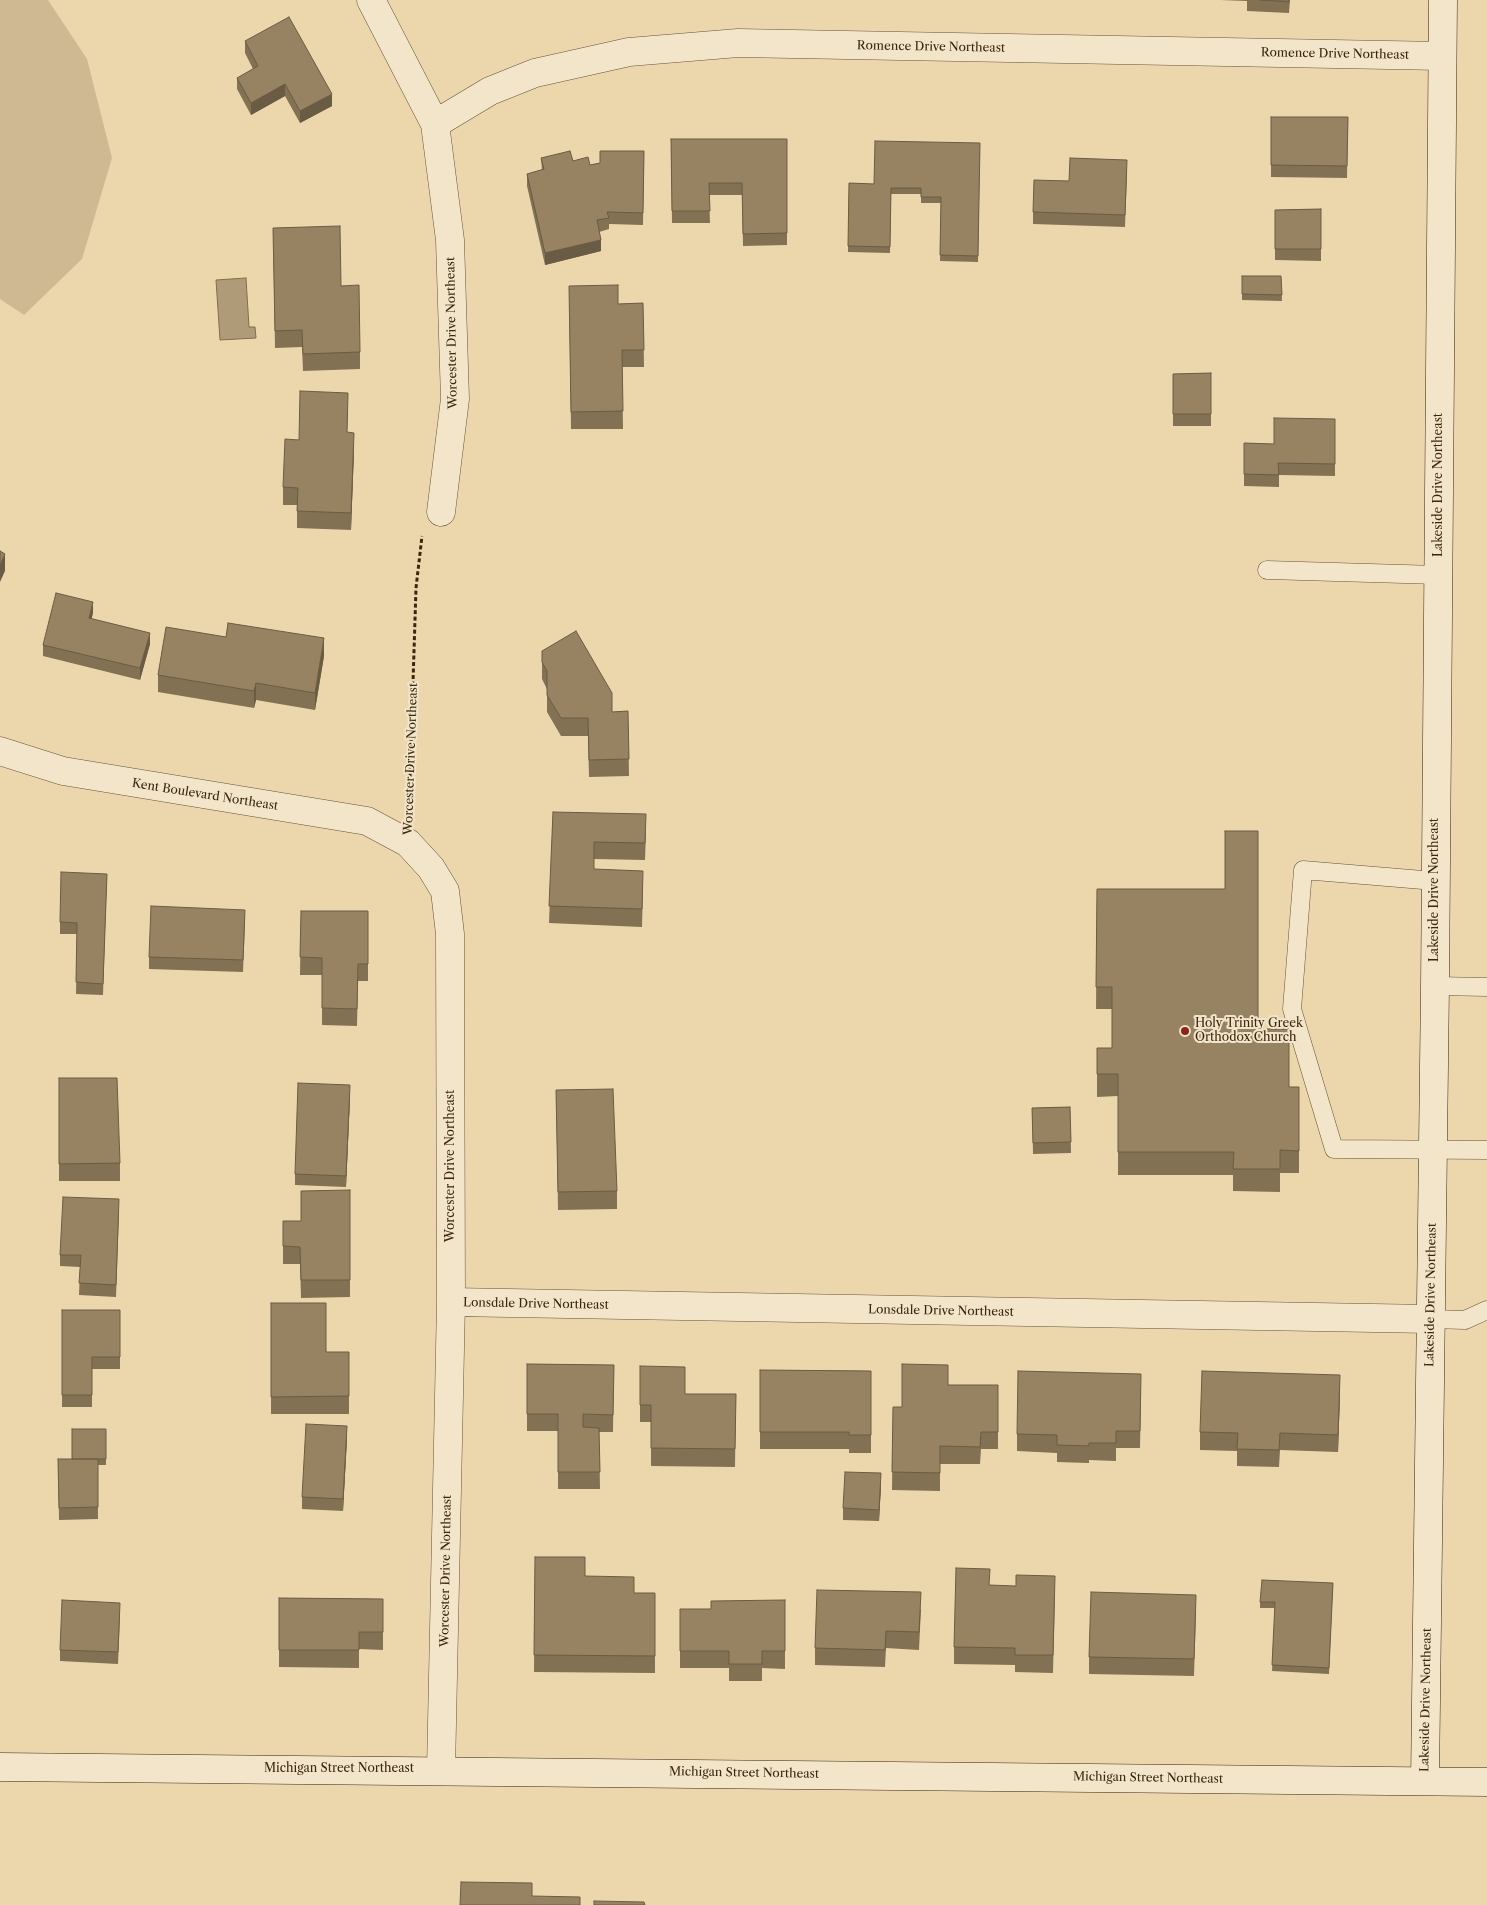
<!DOCTYPE html>
<html>
<head>
<meta charset="utf-8">
<style>
	body { margin:0 }
	canvas { display:block; background:#ecd7ad }
</style>
</head>
<body>
<canvas width="1487" height="1905"></canvas>
<script>
const g = document.querySelector('canvas').getContext('2d');
g.lineJoin = 'round';
function fillPath(path, color) {
  g.fillStyle = color;
  g.fill(path, 'evenodd');
}
function shape(rows) {
  const path = new Path2D();
  for (const r of rows) {
    path.moveTo(r[0], r[1]);
    for (let i = 2; i < r.length; i += 2) path.lineTo(r[i], r[i + 1]);
  }
  return path;
}
function strokePath(path, color, width, dash) {
  g.strokeStyle = color;
  g.lineWidth = width;
  g.lineCap = dash ? 'butt' : 'round';
  g.setLineDash(dash || []);
  g.stroke(path);
}
function label(font, color, halo, rows, align = 'center') {
  g.font = font + ' "Libre Caslon Text",serif';
  g.lineWidth = 4;
  g.setLineDash([]);
  g.textBaseline = 'middle';
  g.strokeStyle = halo;
  g.fillStyle = color;
  for (const [text, x, y, turn = 0] of rows) {
    g.save();
    g.translate(x, y);
    g.rotate((+turn || 0) * Math.PI / 180);
    g.textAlign = isNaN(turn) ? turn : align;
    if (halo) g.strokeText(text, 0, 0);
    g.fillText(text, 0, 0);
    g.restore();
  }
}
fillPath(shape([
	[0,0,48,0,87,59,112,158,82,259,24,315,0,299]
]), '#ceb992');
const water = shape([
	[246,278,249,327,255,327,256,338,220,340,216,280,246,278]
]);
fillPath(water, '#af9b77');
strokePath(water, '#806d4d', 1);
const lane = shape([
	[1267,570,1438,575],
	[1435,881,1303,870,1292,1009,1334,1149,1487,1150],
	[1435,986,1487,987],
	[1431,1319,1465,1320,1487,1310]
]);
const street = shape([
	[371,0,435,124,450,240,455,399,441,512],
	[435,124,490,91,535,73,629,52,738,43,1442,56],
	[0,751,63,771,367,821,408,843,431,868,445,891,450,934,451,1302,441,1770],
	[451,1302,1431,1319]
]);
const secondary = shape([
	[0,1767,1487,1782],
	[1425,1781,1435,986,1443,0]
]);
strokePath(lane, '#665336', 19);
strokePath(street, '#665336', 29);
strokePath(secondary, '#3a270e', 29);
strokePath(shape([
	[409,809,416,588,422,536]
]), '#3a270e', 3, [4, 2.5]);
strokePath(lane, '#f3e5ca', 18);
strokePath(street, '#f3e5ca', 28);
strokePath(secondary, '#f3e5ca', 28);
fillPath(shape([
	[1220,0,1290,0,1289,13,1247,11,1247,1],
	[245,41,332,106,300,123,285,96,251,115,237,89,237,78,253,69,245,53],
	[1271,117,1348,117,1347,178,1271,177],
	[671,139,787,139,787,245,743,246,742,195,709,195,710,223,672,223],
	[980,143,978,262,940,261,941,203,921,203,921,194,891,194,890,253,848,252,849,183,874,184],
	[644,151,643,225,609,224,609,229,599,232,601,251,545,265,527,186,527,174,542,170,541,158,573,161,590,165,600,163],
	[1127,172,1125,227,1033,224,1033,212,1069,181],
	[1321,209,1321,261,1275,260,1275,210],
	[273,228,341,286,360,352,360,369,303,371,302,347,275,348],
	[1242,276,1281,276,1282,301,1242,300],
	[569,286,618,304,643,303,644,367,622,367,623,429,571,429],
	[1211,373,1211,426,1173,426,1173,374],
	[348,410,347,432,354,450,351,530,297,528,297,505,283,505,283,487,299,440],
	[1335,419,1335,476,1279,475,1279,487,1244,486,1244,443,1274,444],
	[93,613,91,619,150,644,140,680,43,656,43,645],
	[226,637,324,656,315,710,256,700,254,708,158,692,158,675],
	[542,651,612,712,628,711,629,776,589,777,588,736,561,736,547,712,547,689,542,679],
	[553,812,646,832,645,860,594,859,594,869,643,888,642,927,549,923],
	[107,874,103,995,76,994,77,934,60,934,60,922],
	[1097,889,1258,1029,1289,1087,1299,1087,1299,1173,1280,1173,1280,1192,1233,1191,1233,1175,1118,1175,1118,1096,1097,1097,1097,1048,1112,1048,1112,1009,1096,1009],
	[301,911,368,911,368,981,358,981,357,1026,322,1025,322,975,300,975],
	[245,921,243,972,149,969,149,957],
	[59,1078,120,1163,120,1181,59,1181],
	[556,1090,617,1191,617,1209,558,1210],
	[350,1097,346,1187,295,1185,295,1174],
	[1070,1107,1071,1153,1033,1154,1032,1108],
	[350,1190,350,1297,301,1298,300,1264,283,1264,283,1221,301,1221],
	[119,1210,116,1297,79,1295,80,1267,60,1266,60,1255],
	[271,1303,326,1352,349,1352,349,1414,271,1414],
	[62,1310,120,1310,120,1369,92,1369,92,1407,62,1407],
	[527,1364,614,1365,613,1432,599,1432,600,1489,558,1489,558,1431,527,1431],
	[640,1366,685,1394,736,1394,735,1467,651,1466,651,1422,640,1422],
	[760,1370,871,1371,871,1453,849,1453,849,1449,760,1449],
	[948,1385,998,1385,998,1449,981,1449,980,1464,940,1464,940,1491,892,1490,893,1407,902,1407],
	[1141,1391,1140,1448,1116,1448,1116,1461,1089,1460,1089,1463,1057,1462,1057,1453,1017,1451,1017,1434],
	[1340,1393,1338,1452,1280,1450,1279,1467,1237,1466,1237,1451,1200,1450,1200,1432],
	[106,1429,106,1465,98,1465,98,1519,59,1520,58,1459,72,1459],
	[347,1438,343,1511,302,1509,302,1497],
	[881,1485,879,1521,843,1520,843,1508],
	[535,1557,585,1576,634,1593,655,1593,655,1673,534,1672],
	[1333,1583,1329,1674,1272,1671,1275,1608,1260,1608,1260,1602],
	[990,1585,1055,1593,1053,1673,1015,1672,1015,1665,954,1664,954,1647],
	[279,1598,383,1599,383,1650,359,1649,359,1668,279,1667],
	[785,1600,785,1669,762,1668,762,1681,729,1681,729,1668,680,1668,680,1609,711,1609],
	[921,1609,919,1650,886,1648,885,1667,815,1665,815,1648],
	[1196,1612,1194,1676,1089,1674,1089,1657],
	[120,1615,118,1664,60,1661,60,1650]
]), '#827153');
fillPath(shape([
	[285,84,285,96,251,115,251,103],
	[332,94,332,106,300,123,300,111],
	[601,240,601,251,545,265,545,253],
	[354,433,354,450,351,530,351,513],
	[5,554,5,571,0,582,0,565],
	[93,602,93,613,89,630,89,618],
	[150,633,150,644,140,680,140,668],
	[324,638,324,656,315,710,315,693],
	[256,683,256,700,254,708,254,691],
	[350,1085,350,1097,346,1187,346,1176],
	[1340,1375,1340,1393,1338,1452,1338,1435],
	[347,1426,347,1438,343,1511,343,1499],
	[881,1473,881,1485,879,1521,879,1510]
]), '#6a5c44');
const building = shape([
	[1261,0,1289,0,1289,2,1261,0],
	[289,17,332,94,300,111,285,84,251,103,237,78,258,66,245,41,289,17],
	[1271,117,1348,117,1347,166,1271,165,1271,117],
	[671,139,787,139,787,233,743,234,742,183,709,183,710,211,672,211,671,139],
	[875,141,980,143,978,256,940,255,941,197,921,197,921,188,891,188,890,247,848,246,849,183,874,184,875,141],
	[570,151,573,161,588,157,590,165,600,163,600,151,644,151,643,213,607,212,609,218,597,220,601,240,545,253,527,174,544,169,541,158,570,151],
	[1070,158,1127,160,1125,215,1033,212,1034,180,1069,181,1070,158],
	[1321,209,1321,249,1275,249,1275,210,1321,209],
	[340,226,341,286,359,285,360,352,303,354,302,330,275,331,273,228,340,226],
	[1242,276,1281,276,1282,295,1242,294,1242,276],
	[618,285,618,304,643,303,644,350,622,350,623,411,571,412,569,286,618,285],
	[1211,373,1211,414,1173,414,1173,374,1211,373],
	[300,391,348,393,347,432,354,433,351,513,297,511,298,488,283,487,285,439,299,440,300,391],
	[1274,418,1335,419,1335,464,1278,463,1279,475,1244,474,1244,443,1274,444,1274,418],
	[0,551,5,554,0,565,0,551],
	[56,593,93,602,89,618,150,633,140,668,43,645,56,593],
	[228,623,324,638,315,693,256,683,254,691,158,675,166,627,226,637,228,623],
	[576,631,612,693,612,712,628,711,629,759,589,760,588,718,561,718,547,695,547,671,542,662,542,651,576,631],
	[553,812,646,814,645,843,594,842,594,869,643,871,642,909,549,906,553,812],
	[1225,831,1258,831,1258,1029,1289,1029,1289,1087,1299,1087,1299,1151,1280,1150,1280,1169,1233,1169,1234,1152,1118,1152,1118,1074,1097,1074,1097,1048,1112,1048,1112,987,1096,987,1097,889,1225,889,1225,831],
	[61,872,107,874,103,984,76,982,77,923,60,922,61,872],
	[151,906,245,910,243,960,149,957,151,906],
	[301,911,368,911,368,964,358,964,357,1009,322,1008,322,958,300,957,301,911],
	[59,1078,117,1078,120,1163,59,1164,59,1078],
	[298,1083,350,1085,346,1176,295,1174,298,1083],
	[613,1089,617,1191,558,1192,556,1090,613,1089],
	[1070,1107,1071,1142,1033,1143,1032,1108,1070,1107],
	[350,1190,350,1280,301,1280,300,1247,283,1246,283,1221,301,1221,301,1191,350,1190],
	[63,1197,119,1199,116,1285,79,1283,81,1255,60,1255,63,1197],
	[271,1303,326,1303,326,1352,349,1352,349,1396,271,1397,271,1303],
	[62,1310,120,1310,120,1357,92,1357,92,1395,62,1395,62,1310],
	[527,1364,614,1365,613,1415,583,1414,583,1427,599,1428,600,1472,558,1472,558,1414,527,1414,527,1364],
	[902,1364,948,1365,948,1385,998,1385,998,1432,981,1432,980,1447,940,1446,940,1473,892,1472,893,1407,902,1407,902,1364],
	[640,1366,685,1367,685,1394,736,1394,735,1449,651,1448,651,1405,640,1405,640,1366],
	[760,1370,871,1371,871,1435,849,1435,849,1432,760,1432,760,1370],
	[1018,1371,1141,1374,1140,1431,1116,1431,1116,1443,1089,1443,1089,1446,1057,1445,1057,1435,1017,1434,1018,1371],
	[1202,1371,1340,1375,1338,1435,1280,1433,1279,1450,1237,1449,1238,1433,1200,1432,1202,1371],
	[306,1424,347,1426,343,1499,302,1497,306,1424],
	[72,1429,106,1429,106,1459,72,1459,72,1429],
	[58,1459,98,1459,98,1507,59,1508,58,1459],
	[845,1472,881,1473,879,1510,843,1508,845,1472],
	[535,1557,585,1557,585,1576,634,1577,634,1593,655,1593,655,1656,534,1655,535,1557],
	[956,1568,990,1569,989,1585,1016,1586,1016,1575,1055,1576,1053,1655,1015,1655,1015,1648,954,1647,956,1568],
	[1262,1580,1333,1583,1329,1668,1272,1665,1275,1602,1260,1602,1262,1580],
	[817,1590,921,1592,919,1632,886,1631,885,1650,815,1648,817,1590],
	[1091,1592,1196,1595,1194,1659,1089,1657,1091,1592],
	[279,1598,383,1599,383,1632,359,1632,359,1650,279,1650,279,1598],
	[62,1600,120,1603,118,1652,60,1650,62,1600],
	[785,1600,785,1651,762,1651,762,1664,729,1664,729,1651,680,1651,680,1609,711,1609,711,1601,785,1600],
	[461,1882,532,1883,532,1896,580,1897,580,1905,460,1905,461,1882],
	[594,1901,644,1902,645,1905,594,1905,594,1901]
]);
fillPath(building, '#978361');
strokePath(building, '#6a5c44', 1);
for (const [x, y, r, color] of [
	[1185,1031,5,"#8f2418"]
]) {
  const dot = new Path2D();
  dot.arc(x, y, r, 0, 2 * Math.PI);
  g.fillStyle = color;
  g.fill(dot);
  strokePath(dot, '#f3e5ca', 2);
}
label('12px', '#3a270e', '#f3e5ca', [
	["Romence Drive Northeast",931,47,1],
	["Romence Drive Northeast",1335,54,1],
	["Worcester Drive Northeast",452,333,-91],
	["Lakeside Drive Northeast",1439,485,-90],
	["Worcester Drive Northeast",411,759,-88],
	["Kent Boulevard Northeast",205,795,9],
	["Lakeside Drive Northeast",1435,890,-90],
	["Worcester Drive Northeast",451,1166,-90],
	["Lakeside Drive Northeast",1431,1295,-89],
	["Lonsdale Drive Northeast",536,1304,1],
	["Lonsdale Drive Northeast",941,1311,1],
	["Worcester Drive Northeast",446,1571,-89],
	["Lakeside Drive Northeast",1426,1700,-89],
	["Michigan Street Northeast",339,1769],
	["Michigan Street Northeast",744,1773,1],
	["Michigan Street Northeast",1148,1778,1]
]);
label('12px', '#3a270e', '#f3e5ca', [
	["Holy Trinity Greek",1195,1024],
	["Orthodox Church",1195,1038]
], 'left');
</script>
</body>
</html>
